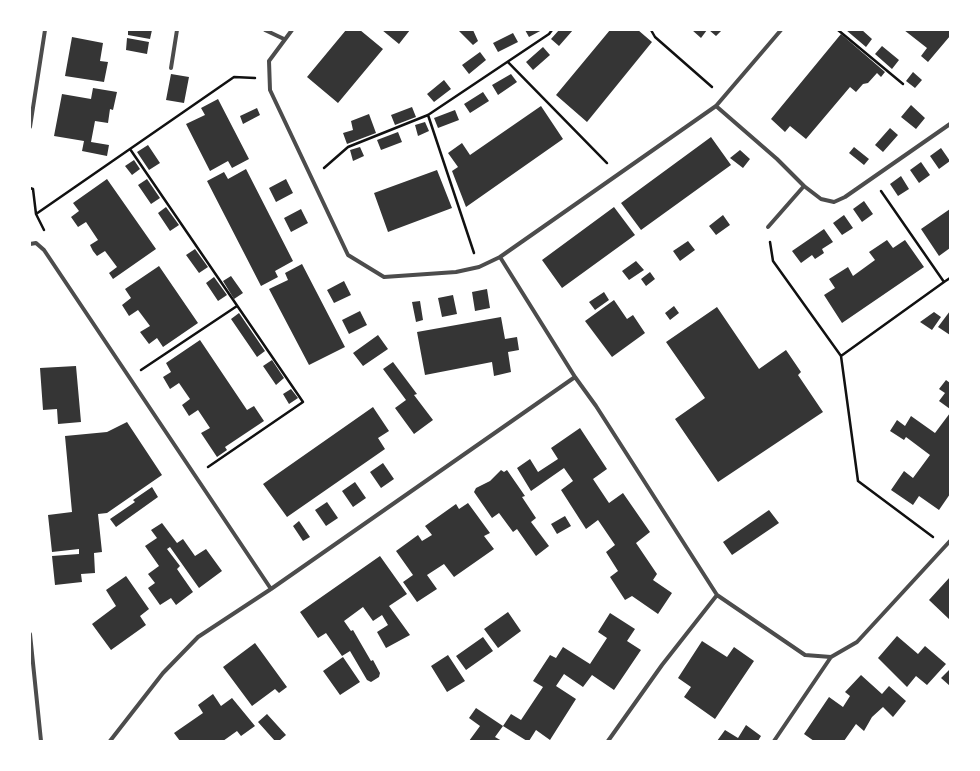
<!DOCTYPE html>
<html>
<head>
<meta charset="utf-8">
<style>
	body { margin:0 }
	#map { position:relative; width:980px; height:771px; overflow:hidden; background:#fff; font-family:"Times New Roman",serif }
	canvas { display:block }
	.frame { position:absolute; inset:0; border:31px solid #fff; pointer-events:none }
</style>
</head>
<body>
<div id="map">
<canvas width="980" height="771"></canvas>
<div class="frame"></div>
</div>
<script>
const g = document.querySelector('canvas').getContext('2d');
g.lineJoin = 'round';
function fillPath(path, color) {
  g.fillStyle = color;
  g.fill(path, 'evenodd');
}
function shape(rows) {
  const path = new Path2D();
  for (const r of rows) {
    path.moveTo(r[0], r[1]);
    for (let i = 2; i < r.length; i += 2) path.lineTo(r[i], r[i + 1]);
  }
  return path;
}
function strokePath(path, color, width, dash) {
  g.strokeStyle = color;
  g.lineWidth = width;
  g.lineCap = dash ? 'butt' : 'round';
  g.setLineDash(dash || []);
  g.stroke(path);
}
fillPath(shape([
	[128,30,152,30,150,39,128,35],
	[346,30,360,30,383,49,338,103,307,77],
	[382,30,410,30,399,44],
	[460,30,473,30,478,41,473,45,459,31],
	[525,30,542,30,529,37],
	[559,30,573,30,559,46,551,39],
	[610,30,638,30,652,42,587,122,556,95],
	[692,30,707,30,701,38],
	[709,30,722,30,716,36],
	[846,30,862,30,872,39,866,47],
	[904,30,950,30,950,36,928,62,921,56,927,48],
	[513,33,518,42,498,52,493,43],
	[841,34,885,72,881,77,877,73,868,83,863,84,856,92,850,87,806,139,790,126,785,132,771,119],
	[72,37,103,43,100,61,108,62,104,82,65,76],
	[127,38,149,42,147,54,126,50],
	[882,46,899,60,892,69,875,54],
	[543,47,550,55,533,70,526,62],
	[480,52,486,60,469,74,462,65],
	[913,72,922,80,915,88,906,81],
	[171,74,189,77,184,103,166,100],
	[511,74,517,82,498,95,492,85],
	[444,80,451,89,434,102,427,94],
	[93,88,117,92,113,110,110,109,108,123,95,121,91,142,109,145,107,156,82,151,84,141,54,136,62,94,91,99],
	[483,92,489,101,470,113,464,104],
	[218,99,249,159,232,168,228,161,210,171,186,124,205,115,201,108],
	[911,105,925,118,916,129,901,117],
	[541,106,563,139,466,207,452,171,458,167,448,153,462,143,470,155],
	[412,107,416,117,395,125,391,115],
	[257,108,260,115,243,124,240,116],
	[455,110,459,120,438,128,434,118],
	[369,114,376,133,347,144,343,133,353,130,351,121],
	[425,122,429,131,418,136,415,125],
	[890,128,898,135,883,152,875,145],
	[398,132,402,142,381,150,377,140],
	[711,137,731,165,641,230,621,203],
	[148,145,160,163,149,170,137,152],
	[360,147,364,156,353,161,350,150],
	[854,147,869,159,864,165,849,153],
	[941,148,950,161,939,169,930,156],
	[740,150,750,159,743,168,730,158],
	[134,160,140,169,132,175,125,166],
	[921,162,930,175,919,183,910,170],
	[246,169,293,261,275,271,278,277,261,286,207,181,224,172,228,179],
	[437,170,452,208,388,232,374,193],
	[901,176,909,189,898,196,890,184],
	[107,179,156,249,113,279,109,273,117,267,105,251,97,256,93,251,90,245,98,240,86,222,78,227,71,217,79,211,73,203],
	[147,179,160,198,151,204,138,185],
	[286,179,293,193,276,202,269,188],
	[864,201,873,214,862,222,853,209],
	[166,207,179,225,170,231,158,213],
	[614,207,635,235,562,288,542,260],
	[301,209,308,223,291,232,284,218],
	[950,209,950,248,939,256,921,229],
	[723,215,730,225,716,235,709,226],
	[844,215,853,228,842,235,833,223],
	[824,229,833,242,822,249,824,253,815,259,812,255,801,263,792,251],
	[887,240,893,248,905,240,924,267,842,323,824,295,835,288,829,279,848,267,853,276,875,260,869,252],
	[688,241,695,250,680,261,673,251],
	[195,249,208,267,199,273,186,255],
	[636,261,644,270,629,280,622,271],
	[302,264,345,347,309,365,269,289,288,280,285,273],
	[159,266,198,323,163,347,157,338,149,344,140,332,150,326,138,310,129,316,122,305,131,298,125,289],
	[650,272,655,279,646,286,641,279],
	[231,276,243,293,234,299,223,281],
	[214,277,227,295,218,301,206,283],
	[344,281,351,295,334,303,327,290],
	[487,289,490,308,475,311,472,292],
	[604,292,609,300,595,310,589,302],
	[453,295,457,314,442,317,438,298],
	[614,300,627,319,633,315,645,333,612,357,585,321],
	[420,301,423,320,416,322,412,302],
	[674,306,679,313,670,320,665,313],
	[717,307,759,369,786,350,801,372,798,375,823,412,718,482,675,419,705,398,666,342],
	[360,311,367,325,349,334,342,320],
	[950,311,950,335,938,327],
	[934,312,941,317,932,330,920,322],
	[239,313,265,351,257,357,231,319],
	[501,317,505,339,517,337,519,350,508,352,511,372,494,376,492,362,425,375,417,332],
	[378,335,388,349,363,366,353,353],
	[200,340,247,410,254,406,264,421,225,447,227,450,217,457,201,433,210,428,198,410,189,416,182,405,190,399,179,383,170,389,163,377,171,372,166,363],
	[272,360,284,378,276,385,263,366],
	[393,362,417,394,414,395,433,420,414,434,395,408,406,400,383,369],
	[76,366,81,422,58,424,57,409,43,410,40,368],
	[946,380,950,383,950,409,939,401,945,393,939,389],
	[291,389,298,398,289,404,283,394],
	[373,407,389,431,378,438,385,449,287,517,263,484],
	[950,413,950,494,939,510,919,496,913,505,891,490,904,471,913,478,930,455,906,437,904,440,890,431,897,420,905,426,911,416,935,433],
	[127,422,162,475,107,513,98,514,102,552,94,553,95,573,81,574,82,582,55,585,52,556,79,554,79,549,52,552,48,515,72,512,65,436,107,432],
	[580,428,607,469,593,479,609,503,623,493,650,532,636,543,657,574,653,580,672,593,658,614,632,596,625,600,610,577,618,571,606,552,615,545,598,520,586,529,561,490,573,481,564,468,531,491,517,468,530,459,538,472,558,459,551,448],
	[383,463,394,479,381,488,370,472],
	[501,470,504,472,507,470,525,496,522,497,536,518,531,522,549,546,536,556,517,529,513,532,499,513,492,518,474,492,476,488,490,481],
	[355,482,366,498,353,507,342,491],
	[152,487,158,497,116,527,110,519,135,502,133,500],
	[327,502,338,518,326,526,315,510],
	[468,503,490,533,484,536,494,549,454,577,444,564,427,575,437,589,417,602,403,582,413,575,396,551,418,535,422,541,432,535,425,526,456,504,459,509],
	[769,510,779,523,732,555,723,542],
	[565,516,571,526,557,534,551,524],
	[299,521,310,537,303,541,293,526],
	[162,523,177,543,183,539,195,556,206,549,222,571,199,588,170,547,167,549,180,566,177,569,193,592,176,605,171,598,160,605,148,588,155,583,148,574,159,566,145,546,157,538,151,530],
	[380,556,407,594,389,606,410,635,386,648,377,632,388,625,382,615,373,621,363,607,344,621,351,631,353,630,371,661,373,660,380,673,379,677,371,682,367,680,350,651,342,656,326,633,318,638,300,612],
	[126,576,149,609,140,616,146,625,111,650,92,624,116,606,106,590],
	[950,577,950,620,929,600],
	[508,612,521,631,498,648,484,629],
	[610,613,635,629,627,641,641,650,614,690,592,675,583,687,564,674,556,686,576,699,550,740,536,730,529,741,527,741,503,726,511,714,521,720,543,687,533,681,550,655,556,658,563,647,590,664,607,638,598,632],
	[897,636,918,654,925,646,946,664,927,685,916,676,907,687,878,658],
	[483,637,493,651,466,670,456,656],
	[702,641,727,657,734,647,754,661,715,719,684,697,691,687,678,678],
	[255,643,287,687,279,693,275,689,252,706,223,667],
	[448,655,465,681,447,692,431,666],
	[343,657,360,682,340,695,323,671],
	[950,669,950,686,941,678],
	[861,675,882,694,889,686,906,701,893,717,883,707,872,717,864,731,856,724,844,741,814,741,804,734,829,697,843,707,850,696,845,692],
	[213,694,221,706,232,698,255,726,241,736,237,731,223,741,180,741,174,733,203,713,198,705],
	[476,708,503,726,495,737,502,741,469,741,480,726,469,718],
	[267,714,286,735,279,741,275,741,258,722],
	[746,725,761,736,758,741,717,741,725,730,738,738]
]), '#353535');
strokePath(shape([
	[651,30,655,37,712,87],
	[838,30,903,84],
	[508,62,607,163],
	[428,115,474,253],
	[130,149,303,402,208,467],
	[324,168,348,147,428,115,549,34,552,30],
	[30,188,33,189,36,214,44,230],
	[881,191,944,282,950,278],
	[36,214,234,77,255,78],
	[770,242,773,261,841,356],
	[141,370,237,306],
	[933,537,858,481,841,356,944,282]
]), '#111', 2.5);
strokePath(shape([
	[265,30,284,39],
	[292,30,269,61,270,90,348,255,384,277,456,272,479,267,500,257,575,377,596,406,717,595,805,655,831,657],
	[171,68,177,30],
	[716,106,777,159,804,186],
	[30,127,45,30],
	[768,227,804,186,821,199,834,202,845,197,950,124],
	[30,244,36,243,44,250,271,589],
	[500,257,716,106,781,30],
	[30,634,41,741],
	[110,741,163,673,198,637,271,589,575,377],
	[608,741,662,665,717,595],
	[774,741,831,657,857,642,950,541]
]), '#4c4c4c', 4);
</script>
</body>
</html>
